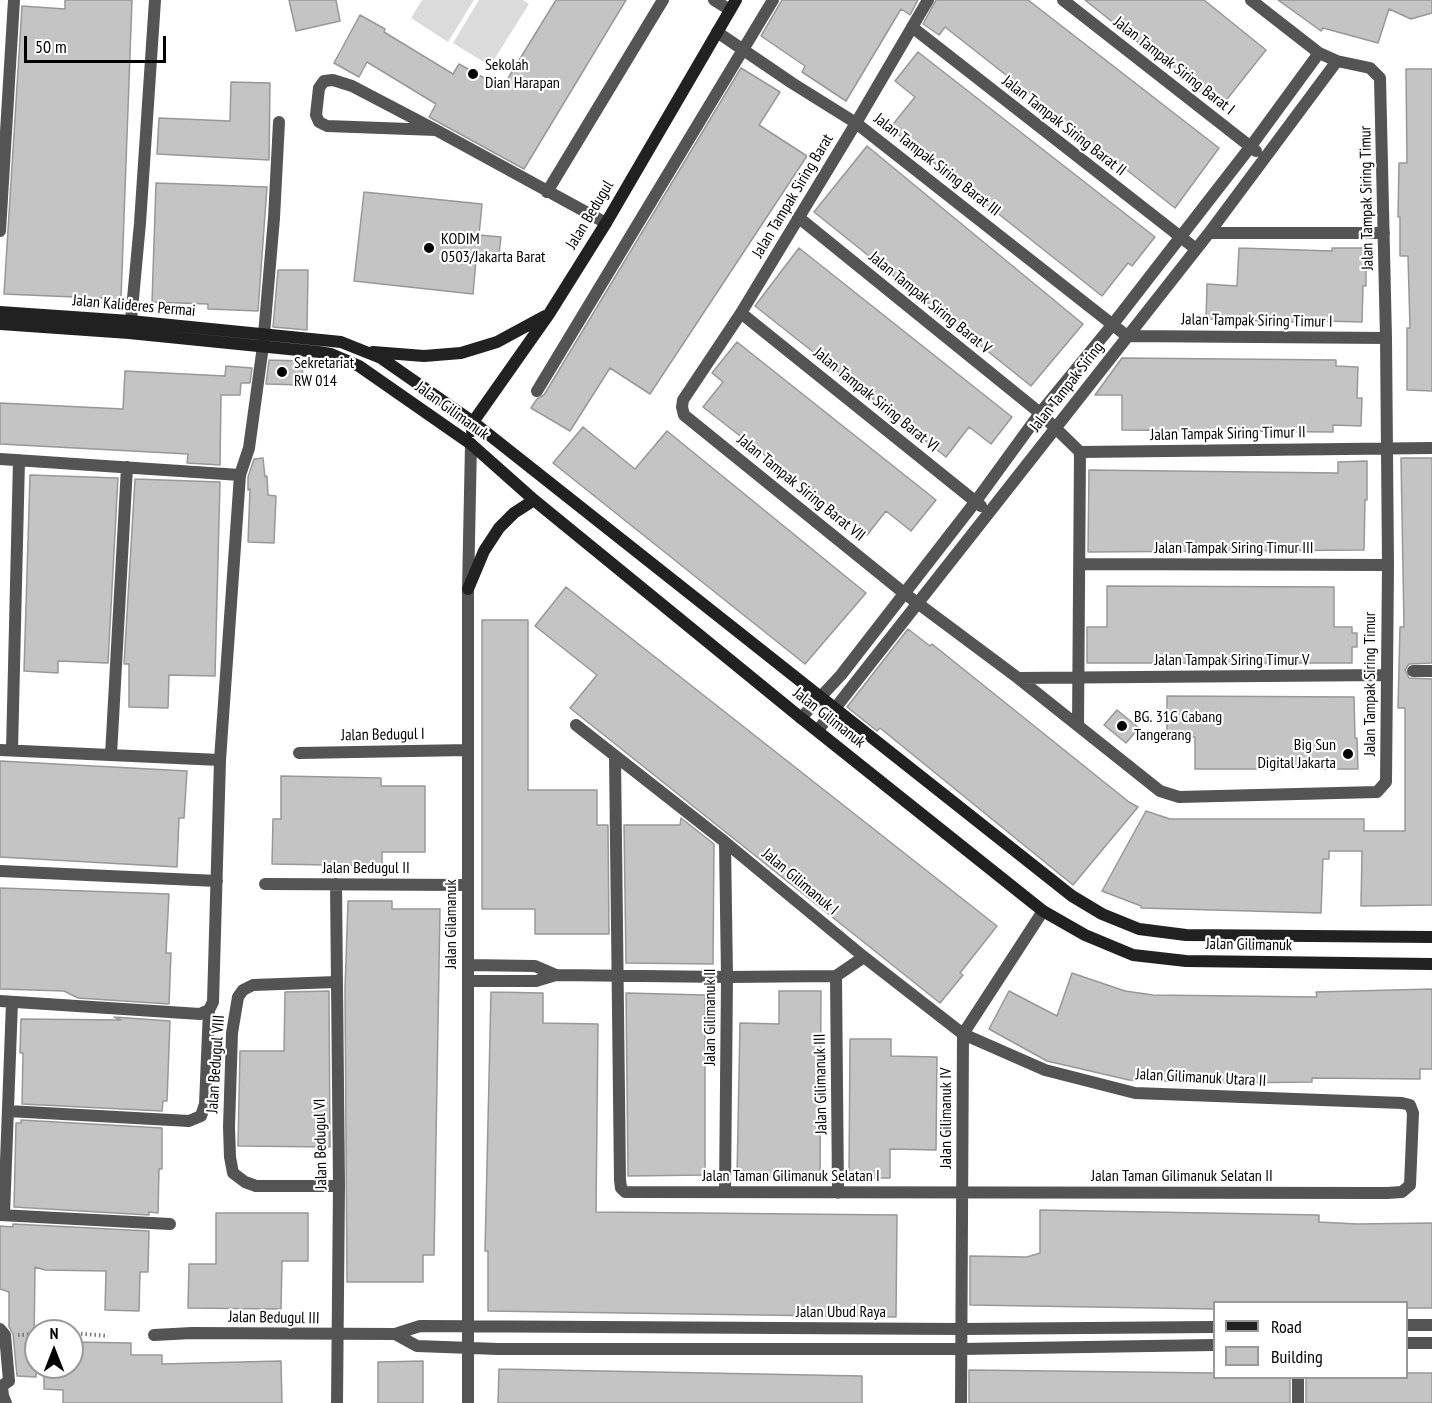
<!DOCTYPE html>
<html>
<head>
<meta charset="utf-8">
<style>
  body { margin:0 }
  #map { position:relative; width:1432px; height:1403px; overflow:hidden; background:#fff; font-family:"PT Sans Narrow",sans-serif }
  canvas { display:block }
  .legend { position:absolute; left:1213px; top:1301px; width:195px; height:78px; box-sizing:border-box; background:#fff; border:2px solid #999; margin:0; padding:8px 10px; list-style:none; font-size:18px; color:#000 }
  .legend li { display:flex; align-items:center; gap:12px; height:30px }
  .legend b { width:30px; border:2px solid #999 }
  .north { position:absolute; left:24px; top:1319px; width:60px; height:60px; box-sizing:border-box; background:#fff; border:2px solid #999; border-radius:50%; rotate:0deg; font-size:16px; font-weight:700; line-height:24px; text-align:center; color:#000 }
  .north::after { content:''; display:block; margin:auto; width:21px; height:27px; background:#000; clip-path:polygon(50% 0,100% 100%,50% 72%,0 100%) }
  .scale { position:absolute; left:24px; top:36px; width:142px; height:27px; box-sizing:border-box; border:3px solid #000; border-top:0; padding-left:8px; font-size:18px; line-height:21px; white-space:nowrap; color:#000; -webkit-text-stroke:4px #fff; paint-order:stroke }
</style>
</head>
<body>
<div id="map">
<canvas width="1432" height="1403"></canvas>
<ul class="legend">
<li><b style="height:8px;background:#212121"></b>Road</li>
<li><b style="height:16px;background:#c4c4c4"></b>Building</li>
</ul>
<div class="north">N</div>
<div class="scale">50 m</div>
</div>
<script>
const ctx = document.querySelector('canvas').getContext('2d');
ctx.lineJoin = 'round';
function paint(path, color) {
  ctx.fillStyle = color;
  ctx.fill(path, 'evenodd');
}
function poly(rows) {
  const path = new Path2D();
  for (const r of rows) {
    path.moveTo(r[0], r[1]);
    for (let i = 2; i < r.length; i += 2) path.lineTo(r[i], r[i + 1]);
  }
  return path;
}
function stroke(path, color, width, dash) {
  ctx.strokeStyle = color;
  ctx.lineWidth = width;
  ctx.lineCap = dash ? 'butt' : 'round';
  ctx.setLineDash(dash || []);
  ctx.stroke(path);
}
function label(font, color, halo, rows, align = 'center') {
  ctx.font = font + ' "PT Sans Narrow",sans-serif';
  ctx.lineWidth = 4.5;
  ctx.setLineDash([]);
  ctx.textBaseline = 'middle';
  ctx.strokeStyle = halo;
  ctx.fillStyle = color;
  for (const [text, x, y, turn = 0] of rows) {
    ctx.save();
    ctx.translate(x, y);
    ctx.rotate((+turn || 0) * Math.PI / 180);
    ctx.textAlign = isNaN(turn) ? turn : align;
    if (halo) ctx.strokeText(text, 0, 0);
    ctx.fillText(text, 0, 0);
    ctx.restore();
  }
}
const green = poly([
  [422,0,474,0,448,42,411,18],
  [479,0,523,0,529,4,490,66,453,43]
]);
const building = poly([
  [65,0,132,0,121,299,4,294,22,6,65,9,65,0],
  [289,0,336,0,340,21,296,31,289,0],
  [556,0,626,0,524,169,429,117,436,104,367,62,359,77,334,63,360,15,385,29,384,32,453,74,459,64,502,88,556,0],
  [782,0,918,0,910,15,901,9,846,101,802,72,805,66,761,36,782,0],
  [936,0,1028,0,1219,148,1175,208,945,27,939,35,923,24,936,0],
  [1085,0,1204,0,1266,50,1220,108,1085,0],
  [1278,0,1432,0,1432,13,1411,19,1389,9,1378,43,1323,28,1321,31,1278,0],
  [918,52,1155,237,1132,266,1128,263,1102,296,890,128,915,97,895,81,918,52],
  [741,68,780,92,759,125,807,156,650,394,610,368,570,431,531,408,537,399,544,395,741,68],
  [1406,69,1432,69,1432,391,1407,390,1407,328,1410,328,1408,256,1400,256,1400,217,1398,217,1399,163,1407,163,1406,69],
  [231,82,270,83,269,160,157,154,159,118,230,121,231,82],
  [867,146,1083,324,1031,386,814,212,867,146],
  [156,183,267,187,258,311,208,309,208,304,152,302,156,183],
  [364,192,482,204,479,235,501,237,498,262,476,260,473,294,354,281,364,192],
  [799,248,1012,417,991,444,969,427,946,457,755,306,799,248],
  [1239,248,1332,251,1332,248,1366,248,1366,286,1363,286,1362,322,1323,321,1322,323,1206,319,1207,284,1237,286,1239,248],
  [278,270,308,270,307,330,273,327,278,270],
  [737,342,936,500,911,531,886,511,867,535,703,407,723,382,712,373,737,342],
  [1122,358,1336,360,1336,366,1358,367,1357,398,1362,398,1361,426,1333,425,1333,432,1122,430,1122,395,1095,395,1122,358],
  [269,360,303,361,302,385,266,384,269,360],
  [226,366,252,368,250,383,241,383,240,395,221,395,220,465,187,463,188,454,0,444,0,403,123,409,125,371,225,376,226,366],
  [583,427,635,469,667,431,866,593,805,664,553,463,583,427],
  [263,458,265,477,267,476,268,495,276,496,274,543,248,542,250,489,248,490,248,477,254,459,263,458],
  [1401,458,1432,458,1432,663,1409,664,1405,670,1409,678,1432,679,1432,905,1361,906,1362,851,1329,851,1329,859,1323,859,1321,913,1141,908,1141,906,1102,891,1146,811,1170,819,1364,819,1364,831,1405,831,1405,708,1398,708,1400,627,1404,627,1401,458],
  [1367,461,1367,500,1365,500,1364,550,1088,552,1089,470,1338,473,1338,462,1367,461],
  [30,475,118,478,108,663,58,661,58,673,24,671,30,475],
  [135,479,220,482,215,676,169,675,168,708,129,707,129,664,124,664,135,479],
  [1107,586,1334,587,1334,627,1352,627,1352,633,1357,633,1357,647,1352,647,1352,663,1087,663,1087,627,1107,627,1107,586],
  [566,587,997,926,960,973,963,975,940,1003,570,708,597,675,535,626,566,587],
  [482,620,528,620,528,790,597,790,597,825,608,825,609,934,535,934,535,909,482,909,482,620],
  [908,629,930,646,932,644,1129,802,1138,807,1073,885,880,728,877,731,847,707,908,629],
  [1167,696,1354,697,1355,738,1357,738,1358,769,1195,769,1195,737,1167,737,1167,696],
  [1117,710,1139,728,1126,743,1104,725,1117,710],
  [0,761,187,771,184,818,179,818,177,867,0,857,0,761],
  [281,776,381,778,381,786,425,786,425,852,382,852,382,866,272,864,273,819,281,819,281,776],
  [681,818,714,844,713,964,626,963,624,825,680,825,681,818],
  [0,888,169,894,166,953,171,953,169,1004,78,998,64,991,0,989,0,888],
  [348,901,392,901,392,909,440,909,434,1255,423,1255,423,1282,347,1282,345,989,348,901],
  [1072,973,1125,991,1153,995,1317,997,1316,992,1432,989,1432,1069,1420,1069,1420,1079,1312,1078,1312,1082,1231,1083,1129,1080,1047,1061,989,1029,1009,991,1057,1016,1072,973],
  [329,991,330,1147,238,1146,240,1051,284,1051,285,992,329,991],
  [779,991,821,991,820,1177,737,1177,740,1023,779,1024,779,991],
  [491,992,543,993,543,1023,598,1024,596,1212,897,1215,896,1317,488,1311,488,1251,485,1251,491,992],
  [626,993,705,995,705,1175,628,1176,626,993],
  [114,1017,170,1021,167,1101,163,1101,162,1111,22,1104,23,1053,20,1053,21,1019,121,1020,114,1017],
  [850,1039,891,1039,891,1056,937,1057,936,1150,890,1149,890,1178,849,1178,850,1039],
  [21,1120,162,1128,162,1169,159,1169,158,1213,149,1212,149,1215,14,1207,16,1123,21,1123,21,1120],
  [1040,1210,1319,1215,1319,1222,1357,1224,1432,1223,1432,1308,1407,1308,1407,1302,1215,1302,1215,1309,970,1305,970,1256,1027,1257,1040,1253,1040,1210],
  [216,1213,308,1213,308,1261,282,1261,281,1309,188,1308,189,1264,216,1264,216,1213],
  [13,1224,149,1231,148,1272,140,1272,139,1311,105,1310,106,1271,45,1270,35,1267,34,1347,36,1347,36,1377,17,1376,13,1334,9,1327,9,1292,0,1289,0,1226,13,1227,13,1224],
  [72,1342,131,1343,131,1355,162,1355,162,1364,281,1361,282,1403,63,1403,63,1390,44,1389,44,1367,72,1367,72,1342],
  [423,1361,423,1403,378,1403,378,1362,423,1361],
  [499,1369,862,1376,862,1403,498,1403,499,1369],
  [969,1370,1215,1373,1215,1377,1290,1377,1290,1403,969,1403,969,1370],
  [1407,1373,1432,1373,1432,1403,1306,1403,1306,1377,1407,1377,1407,1373]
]);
const path = poly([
  [72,1333,108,1336],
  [18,1335,36,1334]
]);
const lane = poly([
  [714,0,730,10],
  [436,130,327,126,319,122,316,115,319,88,324,81,333,80,352,86,436,130,606,223],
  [547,192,663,0],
  [537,391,773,0],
  [1413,671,1432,671]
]);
const street = poly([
  [928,0,856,123,741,313,683,400,682,407,684,415,904,593,1018,678,1160,791,1179,797,1377,792,1386,782,1388,565,1386,338,1380,78,1370,68,1337,61,1319,53,1251,0],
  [1063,0,1256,151],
  [912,27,1196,249],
  [717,32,792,83,856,123,1127,336,1386,338],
  [798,217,1040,413,1080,452,1432,448],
  [0,231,14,0],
  [1209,233,1384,233],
  [741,313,981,506],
  [130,331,140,223,155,0],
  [0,459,240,475],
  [1080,564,1388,565],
  [1018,678,1386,675],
  [801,718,841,675,976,501,1040,413,1113,324,1251,146,1319,53],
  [576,725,725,842,864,957,963,1034,1045,1070,1135,1093,1402,1103,1410,1105,1413,1113,1410,1185,1402,1192,1387,1193,625,1192,621,1188,620,1180,615,756],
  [1078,725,1080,452],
  [818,730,1209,233,1337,61],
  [0,750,220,760],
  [12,750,19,460],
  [299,753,468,750],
  [111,755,127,467],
  [725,842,727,977,725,1192],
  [0,871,217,881],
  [265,884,468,885],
  [336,884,339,1186,337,1403],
  [468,965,535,966,556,975],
  [836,976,838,1193],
  [468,981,536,981,556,975,727,977,836,976,864,957],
  [336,982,253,985,243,990,238,997,232,1033,229,1127,230,1157,233,1173,245,1182,256,1186,339,1186],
  [0,1001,200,1014,209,1010],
  [8,1111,189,1121,201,1116,205,1104,209,1010,213,1002,220,760,240,475,249,448,263,346,274,218,279,122],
  [0,1215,170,1224],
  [4,1215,12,1002],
  [1406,1325,1432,1325],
  [0,1329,5,1335,9,1381,0,1387],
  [395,1334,417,1346,498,1349,961,1349,1214,1345],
  [154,1335,192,1333,395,1334,420,1326,961,1329,1214,1327],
  [1406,1343,1432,1343],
  [2,1387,3,1396,6,1403],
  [468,1403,468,589,471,444],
  [961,1403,963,1034,1043,911],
  [1298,1403,1298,1378]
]);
const secondary = poly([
  [0,312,130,321,341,342,381,358,473,422,1072,896,1102,914,1139,929,1186,935,1432,937],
  [0,324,129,333,318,352,331,354,359,366,471,444,534,500,801,718,1043,911,1085,935,1133,955,1186,961,1432,964],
  [373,352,424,356,461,353,497,342,545,316],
  [472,431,473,422,549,314,606,223,736,0],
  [468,589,484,551,499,528,514,513,534,500]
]);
const markers = [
  [473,74,6,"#000"],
  [429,248,6,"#000"],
  [282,372,6,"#000"],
  [1122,726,6,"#000"],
  [1348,754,6,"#000"]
];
const poiNames = [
  ["Sekolah",485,65],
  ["Dian Harapan",485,83],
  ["KODIM",441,239],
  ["0503/Jakarta Barat",441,257],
  ["Sekretariat",294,363],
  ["RW 014",294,381],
  ["BG. 31G Cabang",1134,717],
  ["Tangerang",1134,735],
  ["Big Sun",1336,745,"right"],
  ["Digital Jakarta",1336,763,"right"]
];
const streetNames = [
  ["Jalan Tampak Siring Barat I",1174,66,38],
  ["Jalan Tampak Siring Barat II",1064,126,38],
  ["Jalan Tampak Siring Barat III",937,165,38],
  ["Jalan Tampak Siring Barat",793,196,-59],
  ["Jalan Tampak Siring Timur",1367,198,-91],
  ["Jalan Bedugul",590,215,-59],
  ["Jalan Tampak Siring Barat V",930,303,39],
  ["Jalan Kalideres Permai",134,306,5],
  ["Jalan Tampak Siring Timur I",1257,321,1],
  ["Jalan Tampak Siring",1067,387,-52],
  ["Jalan Tampak Siring Barat VI",876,400,39],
  ["Jalan Gilimanuk",452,411,36],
  ["Jalan Tampak Siring Timur II",1228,434,-1],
  ["Jalan Tampak Siring Barat VII",801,488,39],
  ["Jalan Tampak Siring Timur III",1234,548],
  ["Jalan Tampak Siring Timur V",1232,660],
  ["Jalan Tampak Siring Timur",1370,684,-90],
  ["Jalan Gilimanuk",829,718,38],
  ["Jalan Bedugul I",383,735,-1],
  ["Jalan Bedugul II",366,868],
  ["Jalan Gilimanuk I",800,882,40],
  ["Jalan Gilamanuk",451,924,-90],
  ["Jalan Gilimanuk",1249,945,1],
  ["Jalan Gilimanuk II",710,1017,-90],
  ["Jalan Bedugul VIII",216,1064,-86],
  ["Jalan Gilimanuk Utara II",1201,1078,3],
  ["Jalan Gilimanuk III",821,1084,-91],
  ["Jalan Gilimanuk IV",946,1118,-90],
  ["Jalan Bedugul VI",321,1144,-91],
  ["Jalan Taman Gilimanuk Selatan I",791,1176],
  ["Jalan Taman Gilimanuk Selatan II",1182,1176],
  ["Jalan Ubud Raya",841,1312],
  ["Jalan Bedugul III",274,1318,1]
];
paint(green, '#dbdbdb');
paint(building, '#c4c4c4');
stroke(building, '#989898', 1.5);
stroke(path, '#767676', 4, [1.5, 3]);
stroke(lane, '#545454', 12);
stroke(street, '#545454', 12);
stroke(secondary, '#212121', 12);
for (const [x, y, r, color] of markers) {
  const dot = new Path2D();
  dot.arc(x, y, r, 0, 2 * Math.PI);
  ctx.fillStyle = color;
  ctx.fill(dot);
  stroke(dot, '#fff', 2);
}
label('16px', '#000', '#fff', poiNames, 'left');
label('16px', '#000', '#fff', streetNames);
</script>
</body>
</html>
